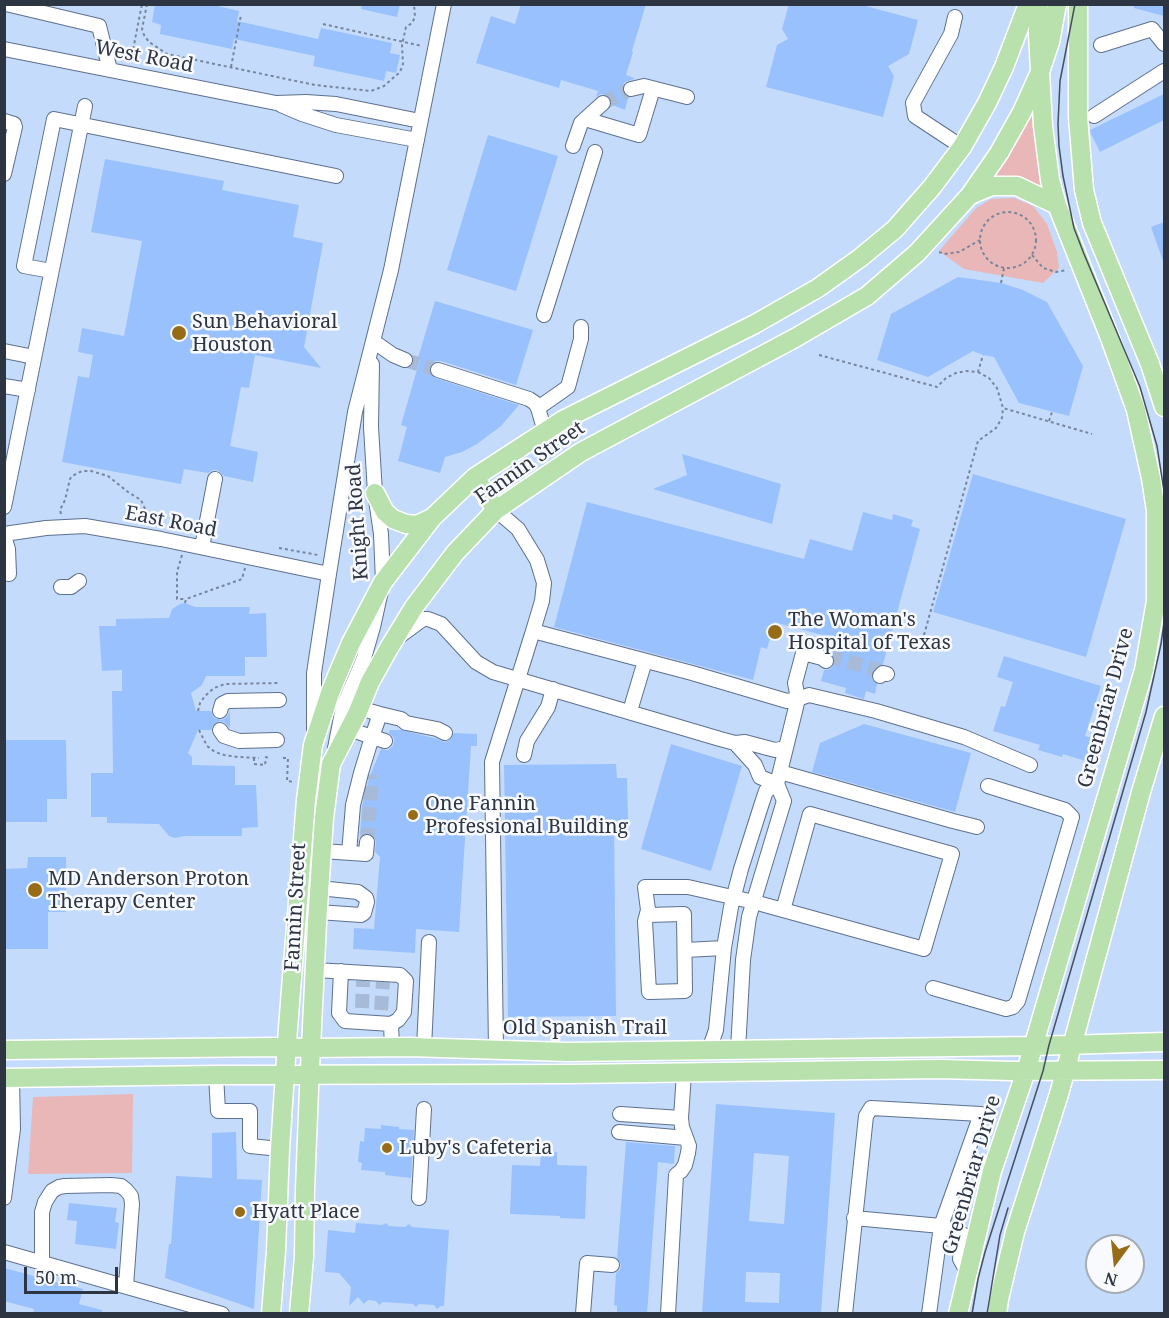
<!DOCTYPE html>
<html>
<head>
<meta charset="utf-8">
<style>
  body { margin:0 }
  #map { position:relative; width:1169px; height:1318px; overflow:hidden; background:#c5dbfc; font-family:"Noto Serif",serif }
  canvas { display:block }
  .frame { position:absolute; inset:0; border:6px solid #2d3542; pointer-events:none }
  .north { position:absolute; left:1085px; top:1234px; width:60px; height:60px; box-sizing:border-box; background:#f8fafe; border:2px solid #a7abb3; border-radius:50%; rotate:195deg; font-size:16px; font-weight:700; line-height:24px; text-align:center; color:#2d3542 }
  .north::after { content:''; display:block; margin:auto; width:21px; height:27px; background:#966c18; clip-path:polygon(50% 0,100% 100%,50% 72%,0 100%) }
  .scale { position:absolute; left:24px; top:1267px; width:94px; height:27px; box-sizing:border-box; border:3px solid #2d3542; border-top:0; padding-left:8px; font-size:18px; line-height:21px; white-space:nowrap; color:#2d3542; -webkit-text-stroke:4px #f8fafe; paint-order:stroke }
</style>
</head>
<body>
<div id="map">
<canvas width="1169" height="1318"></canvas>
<div class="frame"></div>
<div class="north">N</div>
<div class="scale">50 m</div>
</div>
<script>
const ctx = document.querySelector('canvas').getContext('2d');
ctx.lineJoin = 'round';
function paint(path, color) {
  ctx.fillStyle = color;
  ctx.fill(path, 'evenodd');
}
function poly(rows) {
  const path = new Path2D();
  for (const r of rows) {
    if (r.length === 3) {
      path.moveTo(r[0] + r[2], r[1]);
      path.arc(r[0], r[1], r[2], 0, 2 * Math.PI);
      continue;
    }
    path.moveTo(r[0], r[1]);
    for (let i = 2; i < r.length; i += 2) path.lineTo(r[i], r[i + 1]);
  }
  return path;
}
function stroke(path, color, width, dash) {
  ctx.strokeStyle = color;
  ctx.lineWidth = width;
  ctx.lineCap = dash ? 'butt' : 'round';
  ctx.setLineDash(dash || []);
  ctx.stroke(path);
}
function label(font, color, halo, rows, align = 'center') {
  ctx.font = font + ' "Noto Serif",serif';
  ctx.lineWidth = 5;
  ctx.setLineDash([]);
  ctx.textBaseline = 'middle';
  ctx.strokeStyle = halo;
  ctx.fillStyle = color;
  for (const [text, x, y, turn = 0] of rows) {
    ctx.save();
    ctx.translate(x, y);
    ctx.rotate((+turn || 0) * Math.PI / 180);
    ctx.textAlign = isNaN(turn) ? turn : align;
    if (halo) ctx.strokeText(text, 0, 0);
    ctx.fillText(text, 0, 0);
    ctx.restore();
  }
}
const green = poly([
  [1029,112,1035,113,1045,186,1040,189,995,179,992,175],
  [1014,198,1033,206,1047,224,1057,252,1059,268,1043,283,964,269,939,251,976,208,991,199],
  [133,1094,132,1173,28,1174,33,1097]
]);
const building = poly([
  [155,4,209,4,239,11,237,21,318,39,321,28,392,43,390,53,400,55,396,73,386,71,384,81,313,66,315,56,234,39,232,49,160,34,161,25,152,22],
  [362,4,400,4,397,17,361,9],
  [521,4,646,4,632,51,633,52,626,75,634,78,634,79,625,82,622,87,624,95,628,98,625,110,612,105,612,101,606,95,601,94,596,97,598,91,561,80,559,88,476,63,491,16,515,24],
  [789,4,858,4,918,20,909,54,888,66,894,76,883,117,766,87,777,45,788,39,782,29],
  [1134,4,1164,4,1164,16,1134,8],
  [1164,94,1164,120,1100,152,1091,134,1090,130],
  [488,135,558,156,516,291,447,270],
  [105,159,224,181,222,190,299,205,293,237,323,243,304,347,321,368,255,355,249,388,241,387,230,446,258,452,253,482,224,476,221,473,217,470,213,470,208,473,184,469,181,484,62,462,78,376,89,378,93,355,78,352,82,328,124,336,142,241,91,232],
  [1164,222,1164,261,1163,261,1151,227],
  [958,277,1001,283,1023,290,1047,302,1083,366,1069,416,1019,403,994,357,983,355,973,351,928,377,877,360,891,314],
  [435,301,533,330,516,385,441,361,436,361,432,364,429,368,429,372,435,378,519,405,501,426,477,444,462,452,445,457,440,473,398,461,407,427,401,425,420,359,418,358],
  [682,454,781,484,772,524,653,489,687,475],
  [973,474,1126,519,1086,657,933,612],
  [587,502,804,559,810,539,852,551,863,512,892,520,893,514,913,520,911,526,920,529,883,664,877,667,872,673,872,679,877,684,875,694,866,691,864,699,845,693,846,688,821,681,824,670,830,669,835,663,834,657,829,652,833,638,774,622,767,649,761,647,753,680,554,627],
  [185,603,195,607,250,607,249,614,266,613,267,657,245,657,245,676,206,676,202,685,191,693,196,711,211,711,214,718,222,720,227,717,230,711,230,728,224,722,220,721,215,723,211,730,198,730,188,753,192,757,192,765,235,766,235,785,256,785,258,827,242,828,242,836,185,836,175,838,169,836,159,824,107,823,107,817,91,817,91,773,113,773,112,691,122,691,122,670,102,671,99,626,116,626,116,619,169,618,172,609,180,604],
  [1004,656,1101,686,1085,736,1096,739,1089,762,1063,754,1062,757,1038,750,1040,745,993,731,1001,706,1005,707,1013,682,997,677],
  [864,724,971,753,955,812,812,772,820,743],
  [390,730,401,730,434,738,445,742,450,740,454,733,477,734,477,746,471,746,459,932,416,929,415,953,353,949,354,928,374,929,380,857,375,852,376,842,373,835,367,833,361,836,360,834,362,806,369,778,381,749,388,750,392,747,394,743,394,738,389,733],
  [4,740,66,740,67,799,47,799,47,822,4,822],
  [671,744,742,766,711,871,641,849],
  [616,764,617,778,627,778,628,820,614,821,616,1016,508,1017,504,765],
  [28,857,66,857,66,912,48,912,48,949,4,949,4,869,27,868],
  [716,1104,835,1113,821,1314,702,1314],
  [754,1153,789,1156,784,1224,749,1221],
  [746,1272,780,1273,779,1303,745,1302],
  [381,1125,399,1127,399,1129,414,1130,411,1178,385,1175,385,1172,361,1170,362,1163,358,1162,360,1141,364,1142,365,1128,381,1129],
  [236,1132,237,1179,262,1180,254,1309,165,1278,169,1244,171,1244,176,1176,212,1178,212,1133],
  [626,1142,675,1146,674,1164,658,1162,647,1314,617,1314,617,1306,614,1305,616,1273,620,1270,621,1265,617,1258],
  [541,1151,557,1152,557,1165,587,1166,585,1219,560,1218,560,1216,510,1214,512,1165,540,1166],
  [69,1203,117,1208,115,1222,119,1223,116,1249,75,1244,77,1221,67,1220],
  [356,1223,382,1225,386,1223,389,1226,405,1227,409,1224,412,1227,449,1230,444,1306,441,1306,437,1309,434,1305,419,1304,416,1307,413,1304,383,1302,379,1305,376,1301,368,1300,364,1304,358,1297,349,1306,351,1287,339,1273,325,1272,328,1230,355,1233],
  [4,1268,83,1289,79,1304,102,1310,102,1314,33,1314,34,1309,4,1301]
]);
const minorTunnel = poly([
  [603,103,631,89],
  [405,360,438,370],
  [828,656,881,671],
  [367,842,371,791,370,775],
  [362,1008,363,981],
  [381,1010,383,982]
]);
const path = poly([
  [147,4,142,29,144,35,149,42,167,54,315,85,371,91,384,86,400,72,403,64,402,45,406,27,412,23,415,17,414,4],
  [323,24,422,46],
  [132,55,142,4],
  [231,67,241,15],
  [1008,240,28],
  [939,252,944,254,959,252,980,240],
  [1032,255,1043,268,1056,272,1067,270],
  [1001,283,1004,268],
  [819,355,937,387,946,378,956,373,966,371,978,372,983,355],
  [978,372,989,378,997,388,1003,408,1092,434],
  [1049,421,1052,412],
  [61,514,60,510,65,500,70,479,72,476,82,471,91,471,108,476,128,492,141,500,146,511,146,522],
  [279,548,318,555],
  [182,555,177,572,177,599,186,599],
  [185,603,186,599,242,579,245,568],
  [924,635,978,441,996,428,1002,418,1003,408],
  [198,711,200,703,205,696,214,688,225,684,280,683],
  [199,730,207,746,215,752,224,755,238,757,259,758],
  [254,758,254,764,265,765,266,757,268,758],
  [283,758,288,758,287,781,295,782]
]);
const minor = poly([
  [6,4,99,26,110,70],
  [955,17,951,34,913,103,915,116,962,147],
  [1101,45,1152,29,1164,44],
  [4,49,276,103,306,102,336,104,420,121],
  [631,89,644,86,687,97],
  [281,105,302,114,336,125,417,140],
  [1094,116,1164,71],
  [585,119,639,135,653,89],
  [4,121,14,124,15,127,4,174],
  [573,146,581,123,603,103],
  [51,271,24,266,54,119,336,176],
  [544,315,595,152],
  [373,341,393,355,405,360],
  [4,351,34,357],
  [438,370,529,399,535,403,538,408,545,432],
  [4,386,28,390],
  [538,408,568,387,581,339,581,327],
  [4,507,85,106],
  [496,510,518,529,537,560,544,583,542,601,533,631,692,673,787,701,798,699,809,695,876,711,964,737,1030,765],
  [4,534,46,528,85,526,161,539,329,574],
  [4,536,8,549,9,574],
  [202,547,215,479],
  [61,587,71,587,79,581],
  [397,638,423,619,428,619,441,624,476,662,493,672,720,739,735,743,745,742,775,750,786,748],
  [826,661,822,658,803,653,795,683,798,699,780,772,953,821,977,827],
  [880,676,883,673,887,674],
  [359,708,380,714,401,719,406,723,437,729,445,733],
  [220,711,222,704,228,701,279,700],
  [630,711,645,661],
  [380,714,372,737,385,741],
  [220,730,224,736,239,741,277,740],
  [314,731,314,673,329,574,355,412,391,270,444,4],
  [735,743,755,765,760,777,777,784],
  [335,748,343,707,364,658,373,627,383,582,381,534,375,493,371,427,372,364],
  [524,755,527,741,548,707,553,689],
  [322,851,366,854,367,842],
  [349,853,353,805,361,773,372,737,349,729],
  [318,912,361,915,364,913,367,902,366,898,358,892,319,888],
  [647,915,684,914,685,991,649,992,645,921,648,910,645,887,688,887,754,902,783,910,924,949,952,854,810,814,783,910],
  [685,950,724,948],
  [315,970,400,975,406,981,404,1012,398,1020,391,1024,392,1047],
  [341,971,339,1013,345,1021,391,1024],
  [933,988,1006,1009,1013,1007,1018,1001,1072,817,1065,810,988,786],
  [424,1048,429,942],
  [496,1050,492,762,533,631],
  [709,1050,716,1030,724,948,731,907,741,869,761,806,766,791,777,784],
  [738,1050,743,960,749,917,784,801,777,784,780,772],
  [216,1075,218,1111,250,1111,250,1146,280,1149],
  [620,1114,681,1118],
  [619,1132,686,1138],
  [4,1198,13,1129,12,1078],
  [419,1198,424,1109],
  [854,1218,941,1226,929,1314],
  [4,1252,222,1314],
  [42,1263,42,1212,45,1202,52,1191,59,1187,65,1186,111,1185,121,1186,126,1190,131,1196,132,1204,126,1286],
  [583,1314,587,1263,612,1265],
  [668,1314,676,1175,681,1171,685,1165,688,1153,689,1146,682,1127,681,1118,684,1073],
  [845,1314,866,1116,871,1108,981,1114,941,1226,964,1235,960,1259,967,1272]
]);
const major = poly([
  [1078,4,1078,117,1084,190,1092,223,1150,364,1164,407],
  [970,195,992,186,1017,186,1057,205],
  [475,477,496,510],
  [375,493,385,512,393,519,406,524,417,525,432,518],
  [4,1050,275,1047,311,1048,409,1047,567,1052,1033,1046,1164,1042],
  [4,1078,216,1075,571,1074,940,1069,1012,1071,1164,1070],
  [271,1314,276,1251,280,1149,288,1028,306,800,313,745,330,693,337,676,351,643,383,582,432,518,475,477,563,420,755,324,818,288,860,258,895,229,932,187,962,147,987,103,1004,67,1028,4],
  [299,1314,304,1257,305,1189,309,1089,317,923,324,818,331,764,357,714,370,682,389,648,414,607,455,553,496,510,581,452,795,338,867,296,917,253,970,195,999,153,1022,112,1040,72,1050,42,1057,4],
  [958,1314,992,1171,1026,1071,1144,670,1156,601,1156,511,1151,478,1136,410,1110,338,1057,205,1050,180,1043,126,1038,34,1038,4],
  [997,1314,999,1299,1015,1232,1059,1094,1141,792,1164,716]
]);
const tram = poly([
  [1075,4,1060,81,1058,124,1059,146,1063,176,1074,228,1084,254,1140,387,1157,446,1164,491],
  [972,1314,978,1279,985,1252,1043,1071,1049,1045,1146,712,1161,644,1164,623],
  [987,1314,1000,1235,1008,1208]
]);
const markers = [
  [179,333,8,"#966c18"],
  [775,632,8,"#966c18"],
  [413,815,6,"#966c18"],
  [35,890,8,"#966c18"],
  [387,1148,6,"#966c18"],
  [240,1212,6,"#966c18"]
];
const streetNames = [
  ["West Road",144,57,11],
  ["Fannin Street",530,463,-35],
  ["East Road",171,522,11],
  ["Knight Road",358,522,-94],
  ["Greenbriar Drive",1106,708,-75],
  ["Fannin Street",296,907,-87],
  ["Old Spanish Trail",585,1028],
  ["Greenbriar Drive",972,1175,-74]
];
const poiNames = [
  ["Sun Behavioral",192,322],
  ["Houston",192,345],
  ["The Woman's",788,620],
  ["Hospital of Texas",788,643],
  ["One Fannin",425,804],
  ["Professional Building",425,827],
  ["MD Anderson Proton",48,879],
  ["Therapy Center",48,902],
  ["Luby's Cafeteria",399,1148],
  ["Hyatt Place",252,1212]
];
paint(green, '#e9b7b7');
paint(building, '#99c1fd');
stroke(minorTunnel, '#a7bad7', 14, [14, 7]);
stroke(minor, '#5d718e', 16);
stroke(major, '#fff', 21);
stroke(path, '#77869d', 2, [3, 3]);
stroke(minor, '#fff', 14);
stroke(major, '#b9e1ad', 18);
stroke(tram, '#454f5f', 1.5);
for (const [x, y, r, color] of markers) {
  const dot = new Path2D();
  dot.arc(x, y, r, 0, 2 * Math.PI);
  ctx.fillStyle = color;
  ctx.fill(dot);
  stroke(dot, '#f8fafe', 2);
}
label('20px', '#2d3542', '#f8fafe', streetNames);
label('20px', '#2d3542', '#f8fafe', poiNames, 'left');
</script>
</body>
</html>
